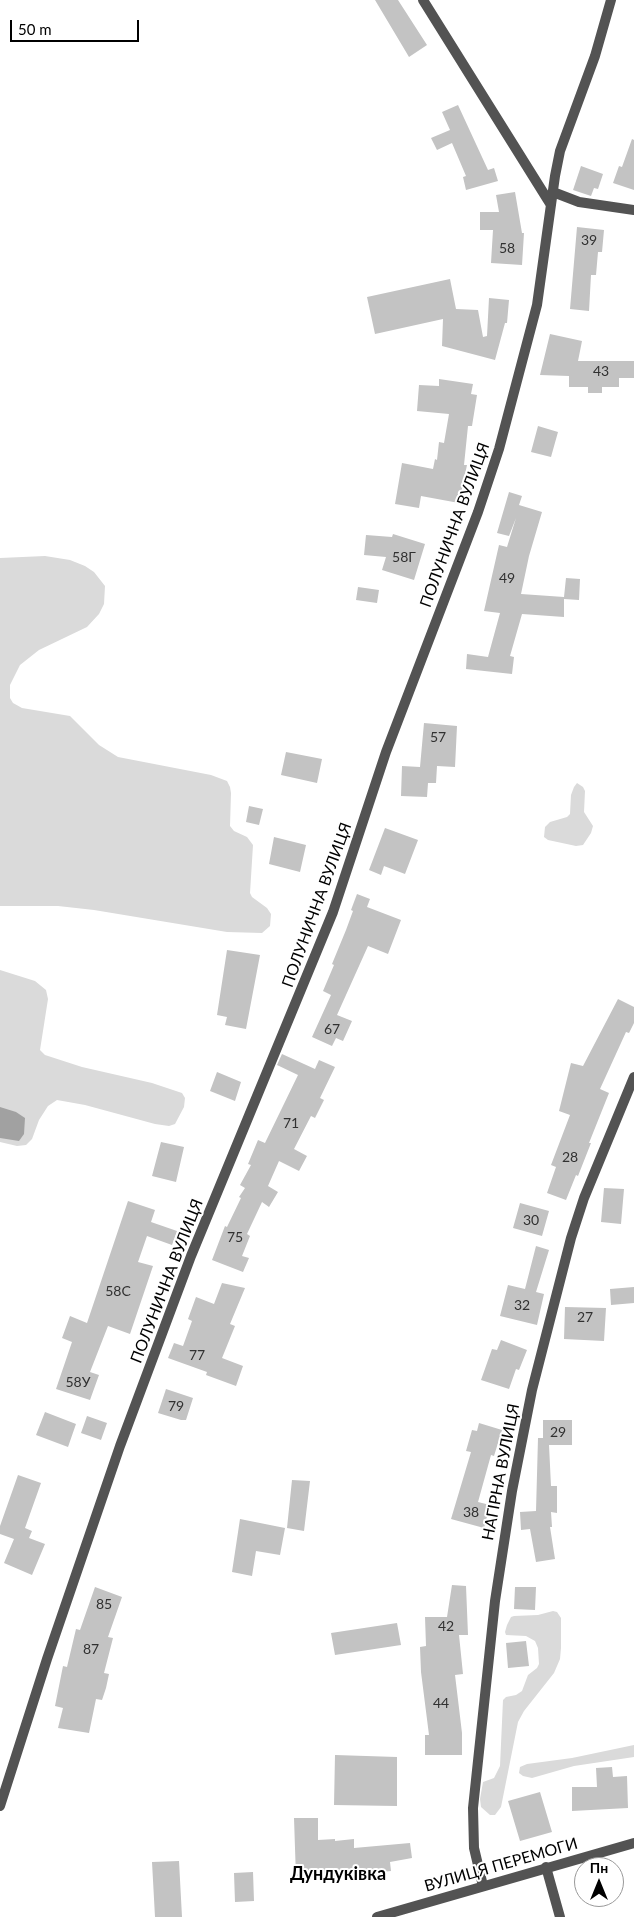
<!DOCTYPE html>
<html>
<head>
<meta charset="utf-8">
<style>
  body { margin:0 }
  #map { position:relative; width:634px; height:1917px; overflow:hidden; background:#fff; font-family:Lato,sans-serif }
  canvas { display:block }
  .north { position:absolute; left:574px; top:1857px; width:50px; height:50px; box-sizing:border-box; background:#fff; border:1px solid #999; border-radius:50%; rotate:0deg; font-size:14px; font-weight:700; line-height:20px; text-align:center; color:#000 }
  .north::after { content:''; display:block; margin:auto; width:18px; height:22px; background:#000; clip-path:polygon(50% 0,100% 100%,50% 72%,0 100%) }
  .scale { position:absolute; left:10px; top:20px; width:129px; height:22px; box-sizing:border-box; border:2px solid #000; border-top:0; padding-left:6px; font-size:15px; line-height:18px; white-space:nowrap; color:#000; -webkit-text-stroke:4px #fff; paint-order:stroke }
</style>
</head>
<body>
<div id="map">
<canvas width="634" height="1917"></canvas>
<div class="north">Пн</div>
<div class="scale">50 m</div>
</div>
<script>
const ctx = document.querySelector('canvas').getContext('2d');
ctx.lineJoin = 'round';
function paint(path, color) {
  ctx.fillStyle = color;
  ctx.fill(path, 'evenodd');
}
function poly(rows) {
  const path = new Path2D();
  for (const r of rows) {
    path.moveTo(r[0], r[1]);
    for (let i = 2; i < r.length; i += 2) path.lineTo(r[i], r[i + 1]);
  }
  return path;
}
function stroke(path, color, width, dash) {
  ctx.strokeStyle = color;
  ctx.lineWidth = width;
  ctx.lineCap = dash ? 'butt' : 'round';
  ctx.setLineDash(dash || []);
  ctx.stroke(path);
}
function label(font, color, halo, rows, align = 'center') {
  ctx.font = font + ' Lato,sans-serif';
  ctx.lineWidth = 4;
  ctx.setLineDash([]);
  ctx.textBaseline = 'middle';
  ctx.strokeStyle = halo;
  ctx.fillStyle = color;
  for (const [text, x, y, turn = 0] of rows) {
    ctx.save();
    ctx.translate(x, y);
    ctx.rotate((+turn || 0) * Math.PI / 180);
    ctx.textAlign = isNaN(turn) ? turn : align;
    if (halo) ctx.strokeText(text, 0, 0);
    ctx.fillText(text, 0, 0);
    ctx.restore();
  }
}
const green = poly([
  [45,556,70,560,85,566,94,572,105,586,104,604,99,614,87,627,39,650,20,665,10,685,10,698,13,703,22,708,70,716,99,745,118,757,211,775,227,781,230,787,231,793,230,826,234,831,247,837,253,845,250,893,252,897,267,908,271,914,270,926,262,933,227,932,94,910,58,906,0,906,0,558],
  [577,783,583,787,585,791,584,812,593,826,591,833,583,845,576,846,548,840,544,837,545,827,550,822,567,817,570,814,571,795,574,787],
  [0,970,35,981,46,990,48,999,40,1050,45,1055,82,1067,152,1083,182,1093,185,1098,184,1107,175,1124,169,1126,155,1124,85,1105,57,1100,48,1106,39,1120,32,1139,26,1145,17,1146,0,1142],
  [553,1611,557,1612,561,1618,561,1648,560,1659,554,1673,524,1711,518,1722,501,1807,495,1815,490,1815,481,1807,480,1799,483,1782,494,1778,500,1766,503,1700,506,1697,516,1695,522,1691,528,1675,537,1668,539,1664,538,1648,535,1641,526,1636,506,1635,505,1632,507,1625,511,1617,514,1616,538,1615],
  [634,1745,634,1757,574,1766,532,1778,523,1776,519,1773,520,1767,527,1764,572,1758]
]);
const water = poly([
  [0,1107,16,1112,25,1118,24,1134,19,1141,0,1138]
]);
const building = poly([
  [375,0,398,0,427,45,409,57],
  [458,105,488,170,494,168,498,181,466,190,463,177,466,176,452,143,437,150,431,138,450,130,442,112],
  [632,139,634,140,634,190,613,183,619,166,622,167],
  [581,166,603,174,598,189,594,188,591,196,573,190],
  [515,192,522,233,524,233,522,265,491,263,493,230,480,230,480,212,499,212,496,195],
  [577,227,604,230,602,252,598,252,596,275,591,275,589,311,570,309],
  [450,279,456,309,478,310,483,337,487,336,489,298,509,300,507,323,505,323,495,360,442,346,443,319,375,334,367,297],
  [550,334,582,341,578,361,634,361,634,378,619,378,619,387,602,387,602,393,588,393,588,387,569,387,569,376,540,375],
  [439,379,473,384,471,394,477,395,472,426,468,426,464,465,467,465,459,503,421,496,419,508,395,504,402,463,433,469,435,459,437,460,439,442,444,443,449,414,417,411,419,385,439,386],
  [538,426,558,432,551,457,531,452],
  [509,492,522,496,519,505,542,512,529,556,521,594,564,597,566,578,580,579,579,600,564,599,564,617,522,614,510,656,514,657,512,674,466,669,467,654,488,657,500,613,484,611,499,545,507,547,516,518,509,536,497,533],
  [393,534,425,544,414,580,382,570,386,557,364,555,366,535,392,537],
  [358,587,379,590,377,603,356,600],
  [424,723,457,726,455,767,437,766,436,783,428,783,427,797,401,796,402,766,420,767],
  [286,752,322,759,317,783,281,775],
  [249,806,263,809,259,825,246,822],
  [385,828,418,840,405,874,384,866,381,875,369,870],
  [274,837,306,845,300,872,269,864],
  [357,894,370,899,367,907,401,920,388,954,368,946,337,1015,352,1021,343,1041,336,1038,332,1046,312,1037,331,995,323,991,334,965,332,964,346,930,353,911,351,910],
  [227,950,260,955,246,1029,225,1025,227,1017,217,1015],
  [618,999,634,1007,634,1023,629,1033,626,1032,600,1089,609,1093,589,1143,591,1143,578,1176,576,1175,566,1200,547,1193,556,1167,551,1165,570,1115,559,1111,571,1063,583,1066],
  [282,1054,315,1069,319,1060,335,1067,320,1098,324,1100,315,1118,311,1116,294,1149,307,1156,299,1171,279,1161,268,1186,278,1192,269,1207,262,1202,247,1234,250,1236,242,1256,249,1258,243,1272,212,1260,225,1226,227,1227,241,1198,239,1197,245,1188,240,1185,251,1165,248,1164,258,1140,265,1143,298,1075,277,1065],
  [217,1072,241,1082,235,1101,210,1091],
  [161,1142,184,1147,176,1182,152,1176],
  [604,1188,624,1189,621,1224,601,1222],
  [128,1201,155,1210,151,1222,177,1231,172,1245,147,1236,138,1262,153,1266,130,1334,108,1326,90,1372,99,1375,90,1400,56,1389,72,1342,62,1338,70,1316,87,1323],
  [520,1203,549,1211,542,1236,513,1228],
  [536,1246,549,1250,536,1292,544,1294,537,1325,500,1316,508,1285,525,1289],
  [222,1283,245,1288,230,1324,235,1326,222,1358,243,1366,236,1386,206,1375,207,1372,168,1358,174,1343,183,1346,192,1321,188,1319,196,1297,214,1304],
  [634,1287,634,1303,611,1305,610,1289],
  [565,1307,606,1308,604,1341,564,1339],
  [501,1340,527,1350,519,1370,516,1369,509,1389,481,1380,492,1349,497,1350],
  [166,1389,193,1398,186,1420,181,1420,158,1413],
  [45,1412,76,1424,68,1447,36,1435],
  [87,1416,107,1423,101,1440,81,1433],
  [543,1420,572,1420,572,1445,549,1445,551,1486,557,1486,557,1513,551,1512,552,1527,550,1527,555,1559,536,1562,530,1529,521,1530,520,1512,536,1511,538,1438,543,1438],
  [479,1423,502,1430,494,1456,491,1455,478,1502,490,1505,484,1528,451,1519,471,1452,466,1451,472,1430,477,1431],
  [18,1475,41,1483,25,1528,32,1531,29,1538,45,1544,32,1575,4,1563,14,1539,0,1534,0,1526],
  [292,1480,310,1481,304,1531,287,1528],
  [240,1519,285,1528,280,1555,256,1551,252,1576,232,1572],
  [452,1585,466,1586,468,1635,459,1635,463,1674,455,1675,462,1733,462,1755,425,1755,425,1735,429,1735,421,1672,420,1647,426,1646,425,1617,447,1617],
  [95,1587,122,1597,108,1637,113,1638,104,1673,109,1674,106,1688,102,1700,96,1699,89,1733,58,1728,63,1708,55,1706,63,1666,67,1667,76,1629,80,1630],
  [515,1587,536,1587,535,1610,514,1609],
  [397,1623,401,1645,335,1655,331,1633],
  [526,1641,529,1666,508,1668,506,1643],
  [335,1755,397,1757,397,1806,334,1805],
  [612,1767,613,1777,627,1776,628,1808,572,1811,572,1787,597,1787,596,1768],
  [540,1792,552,1832,520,1841,508,1801],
  [294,1818,318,1818,318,1840,335,1839,335,1841,354,1839,354,1848,410,1843,412,1858,390,1862,391,1871,335,1877,296,1878],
  [179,1861,182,1917,155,1917,152,1862],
  [253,1872,254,1901,235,1902,234,1873]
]);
const minor = poly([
  [423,0,551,205],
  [553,192,579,202,634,210],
  [0,1806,47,1659,120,1446,191,1256,333,912,386,752,478,512,499,449,537,305,555,176,560,151,595,56,611,0],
  [546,1867,560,1917],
  [483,1886,474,1848,473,1808,495,1601,512,1491,532,1390,571,1238,584,1198,634,1077]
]);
const tertiary = poly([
  [377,1917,634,1843]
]);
const numberNames = [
  ["39",589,240],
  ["58",507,248],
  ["43",601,371],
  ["58Г",404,557],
  ["49",507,578],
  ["57",438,737],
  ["67",332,1029],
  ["71",291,1123],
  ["28",570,1157],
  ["30",531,1220],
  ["75",235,1237],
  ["58С",118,1291],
  ["32",522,1305],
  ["27",585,1317],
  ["77",197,1355],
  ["58У",78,1382],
  ["79",176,1406],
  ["29",558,1432],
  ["38",471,1512],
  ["85",104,1604],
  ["42",446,1626],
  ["87",91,1649],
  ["44",441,1703]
];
const streetNames = [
  ["ПОЛУНИЧНА ВУЛИЦЯ",455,525,-70],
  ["ПОЛУНИЧНА ВУЛИЦЯ",317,905,-70],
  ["ПОЛУНИЧНА ВУЛИЦЯ",167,1281,-69],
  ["НАГІРНА ВУЛИЦЯ",501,1472,-79],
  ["ВУЛИЦЯ ПЕРЕМОГИ",501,1865,-16]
];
const neighbourhoodNames = [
  ["Дундуківка",338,1874]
];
paint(green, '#dadada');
paint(water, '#a1a1a1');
paint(building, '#c3c3c3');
stroke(minor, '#535353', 10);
stroke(tertiary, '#535353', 10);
label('14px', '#313131', null, numberNames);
label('16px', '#000', '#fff', streetNames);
label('bold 18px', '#000', '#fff', neighbourhoodNames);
</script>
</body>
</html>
